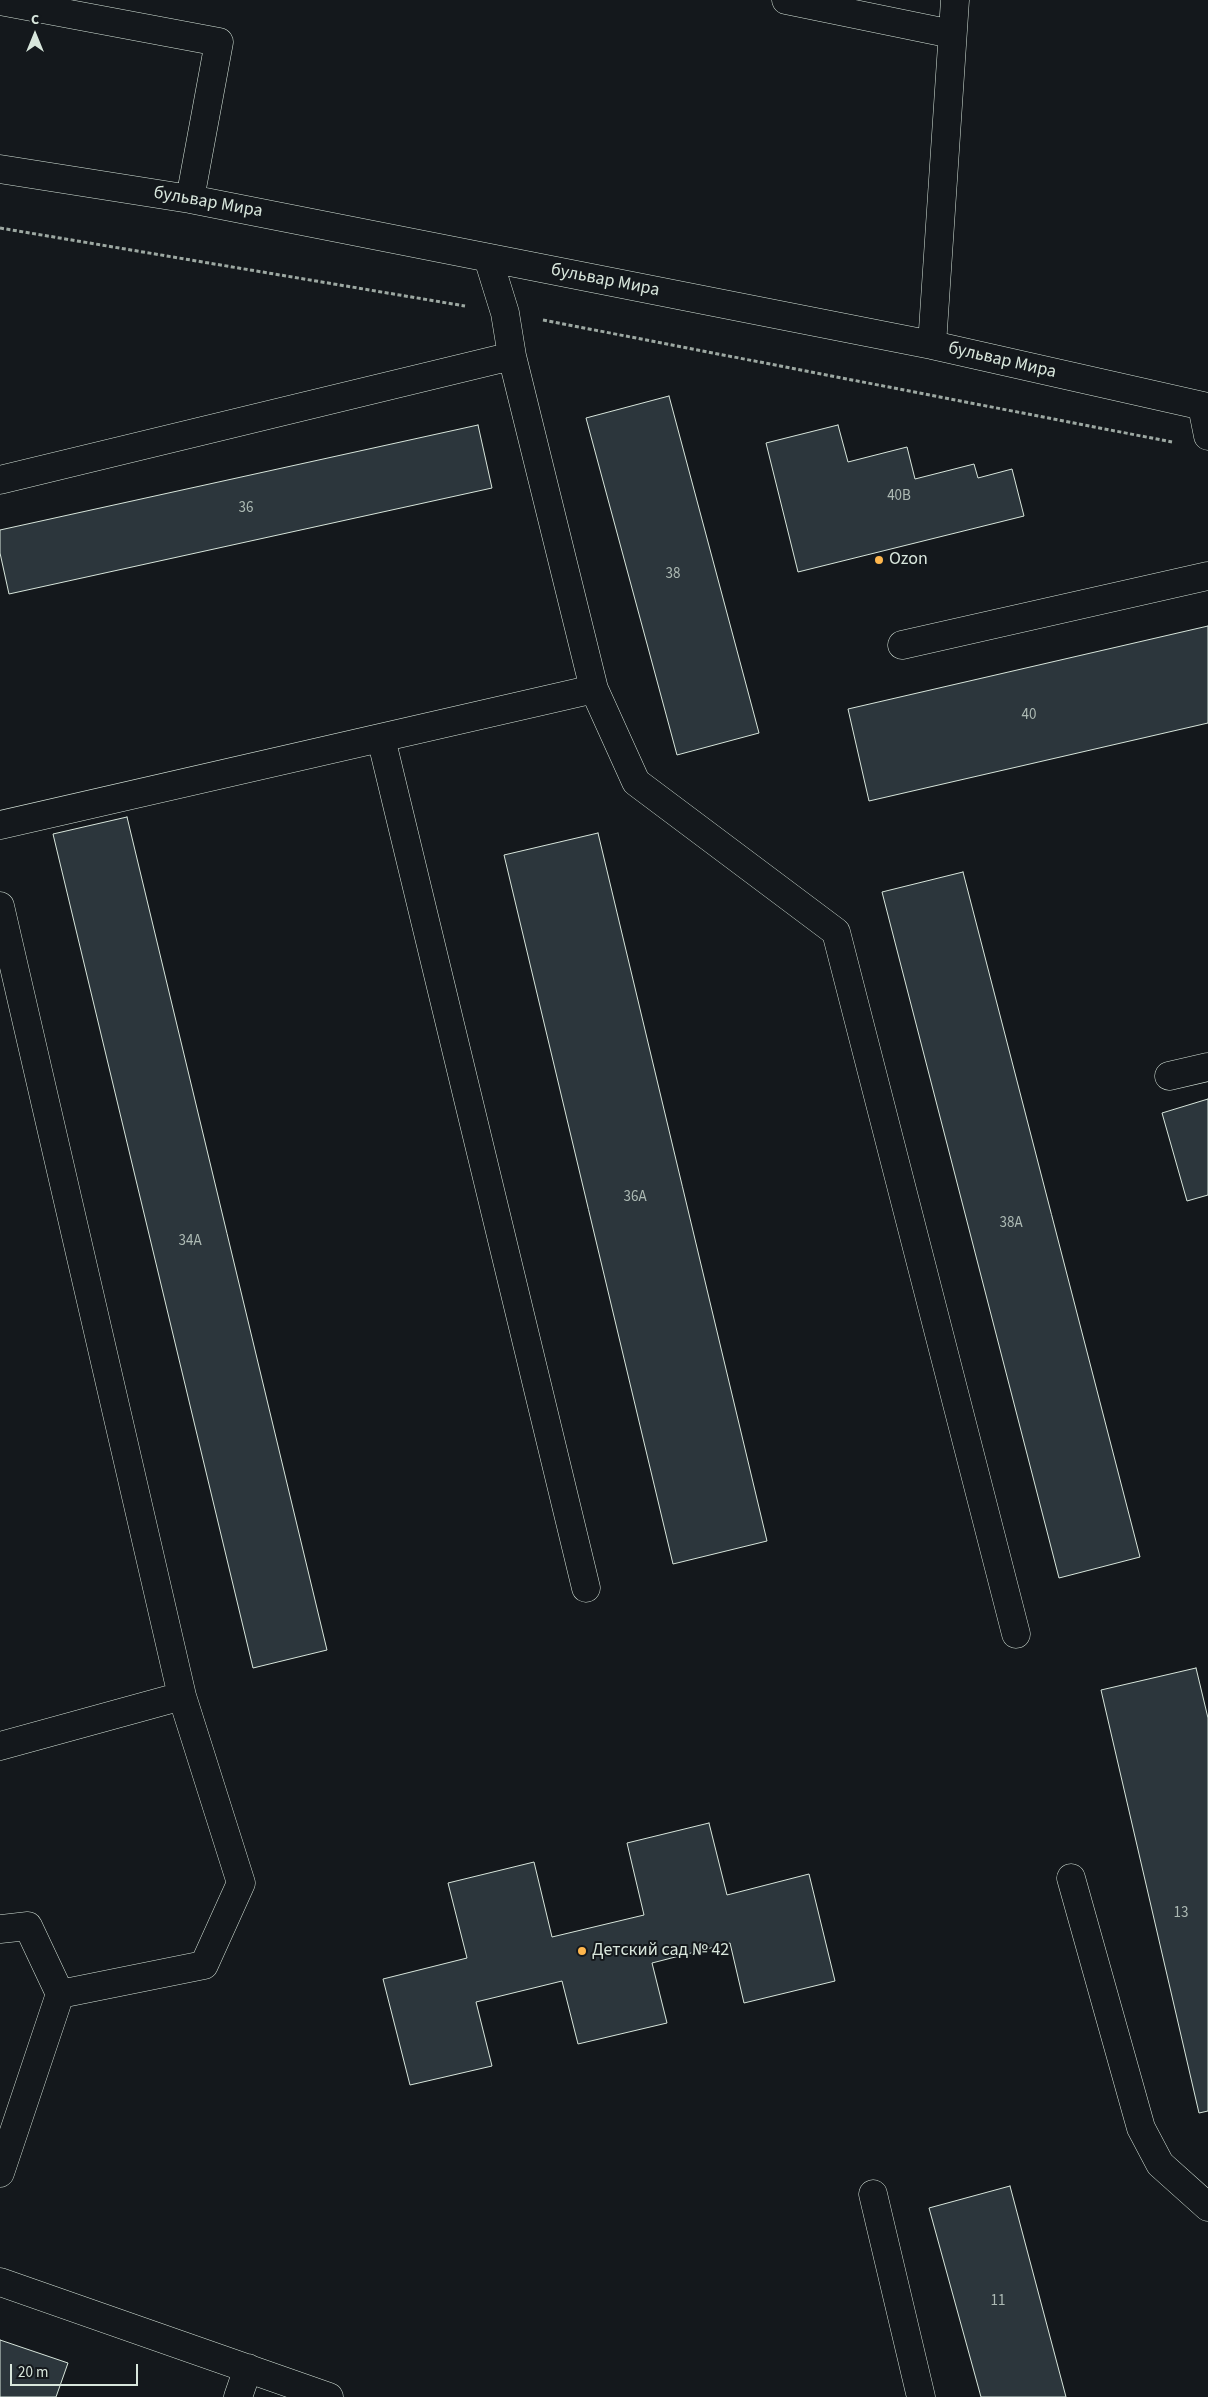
<!DOCTYPE html>
<html>
<head>
<meta charset="utf-8">
<style>
  body { margin:0 }
  #map { position:relative; width:1208px; height:2397px; overflow:hidden; background:#14181c; font-family:"Source Sans 3",sans-serif }
  canvas { display:block }
  .north { position:absolute; left:10px; top:10px; width:50px; height:50px; -webkit-text-stroke:4px #14181c; paint-order:stroke; rotate:0deg; font-size:14px; font-weight:700; line-height:20px; text-align:center; color:#d8e6dc }
  .north::after { content:''; display:block; margin:auto; width:18px; height:22px; background:#d8e6dc; clip-path:polygon(50% 0,100% 100%,50% 72%,0 100%) }
  .scale { position:absolute; left:10px; top:2364px; width:128px; height:22px; box-sizing:border-box; border:2px solid #d8e6dc; border-top:0; padding-left:6px; font-size:15px; line-height:18px; white-space:nowrap; color:#d8e6dc; -webkit-text-stroke:4px #14181c; paint-order:stroke }
</style>
</head>
<body>
<div id="map">
<canvas width="1208" height="2397"></canvas>
<div class="north">С</div>
<div class="scale">20 m</div>
</div>
<script>
const ctx = document.querySelector('canvas').getContext('2d');
ctx.lineJoin = 'round';
function paint(path, color) {
  ctx.fillStyle = color;
  ctx.fill(path, 'evenodd');
}
function poly(rows) {
  const path = new Path2D();
  for (const r of rows) {
    path.moveTo(r[0], r[1]);
    for (let i = 2; i < r.length; i += 2) path.lineTo(r[i], r[i + 1]);
  }
  return path;
}
function stroke(path, color, width, dash) {
  ctx.strokeStyle = color;
  ctx.lineWidth = width;
  ctx.lineCap = dash ? 'butt' : 'round';
  ctx.setLineDash(dash || []);
  ctx.stroke(path);
}
function label(font, color, halo, rows, align = 'center') {
  ctx.font = font + ' "Source Sans 3",sans-serif';
  ctx.lineWidth = 4;
  ctx.setLineDash([]);
  ctx.textBaseline = 'middle';
  ctx.strokeStyle = halo;
  ctx.fillStyle = color;
  for (const [text, x, y, turn = 0] of rows) {
    ctx.save();
    ctx.translate(x, y);
    ctx.rotate((+turn || 0) * Math.PI / 180);
    ctx.textAlign = isNaN(turn) ? turn : align;
    if (halo) ctx.strokeText(text, 0, 0);
    ctx.fillText(text, 0, 0);
    ctx.restore();
  }
}
const building = poly([
  [669,396,759,733,677,755,586,418,669,396],
  [478,425,492,488,9,594,0,553,0,530,478,425],
  [838,425,848,462,907,447,915,479,974,464,978,478,1012,469,1024,516,798,572,766,443,838,425],
  [1208,626,1208,723,869,801,848,709,1208,626],
  [127,817,327,1650,253,1668,53,834,127,817],
  [598,833,767,1541,673,1564,504,855,598,833],
  [963,872,1140,1557,1059,1578,882,892,963,872],
  [1208,1099,1208,1195,1187,1201,1162,1113,1208,1099],
  [1196,1668,1208,1718,1208,2111,1199,2113,1101,1690,1196,1668],
  [709,1823,727,1895,809,1874,835,1981,744,2003,730,1943,652,1963,667,2023,578,2044,562,1981,476,2002,492,2066,410,2085,383,1979,467,1958,448,1883,534,1862,552,1937,644,1915,627,1843,709,1823],
  [1010,2186,1066,2397,981,2397,929,2208,1010,2186],
  [0,2340,68,2363,56,2397,0,2397,0,2340]
]);
const path = poly([
  [0,228,465,306],
  [543,320,1172,442]
]);
const minor = poly([
  [786,0,952,34],
  [0,1,219,42,190,199],
  [0,169,190,199,932,345,1208,407],
  [488,258,505,313,512,356,594,689,636,782,836,932,1016,1634],
  [932,345,955,0],
  [1202,406,1208,436],
  [0,480,512,356],
  [902,645,1208,576],
  [381,738,586,1588],
  [0,825,594,689],
  [0,906,182,1696,241,1883,204,1965,60,1994,0,2173],
  [1169,1076,1208,1067],
  [0,1746,182,1696],
  [1071,1878,1141,2128,1160,2164,1208,2207],
  [0,1929,28,1926,60,1994],
  [873,2194,921,2397],
  [0,2282,329,2397],
  [238,2397,248,2368]
]);
const markers = [
  [879,560,5,"#ffb74d"],
  [582,1951,5,"#ffb74d"]
];
const numberNames = [
  ["40В",899,497],
  ["36",246,509],
  ["38",673,575],
  ["40",1029,716],
  ["36А",635,1198],
  ["38А",1011,1224],
  ["34А",190,1242],
  ["13",1181,1914],
  ["11",998,2302]
];
const streetNames = [
  ["бульвар Мира",208,203,10],
  ["бульвар Мира",605,281,11],
  ["бульвар Мира",1002,361,13]
];
const poiNames = [
  ["Ozon",889,560],
  ["Детский сад № 42",592,1951]
];
paint(building, '#2c363c');
stroke(building, '#d8e6dc', 1);
stroke(minor, '#d8e6dc', 29);
stroke(path, '#9da8a2', 3, [4, 2.5]);
stroke(minor, '#14181c', 28);
for (const [x, y, r, color] of markers) {
  const dot = new Path2D();
  dot.arc(x, y, r, 0, 2 * Math.PI);
  ctx.fillStyle = color;
  ctx.fill(dot);
  stroke(dot, '#14181c', 2);
}
label('15px', '#adbab4', null, numberNames);
label('18px', '#d8e6dc', '#14181c', streetNames);
label('18px', '#d8e6dc', '#14181c', poiNames, 'left');
</script>
</body>
</html>
